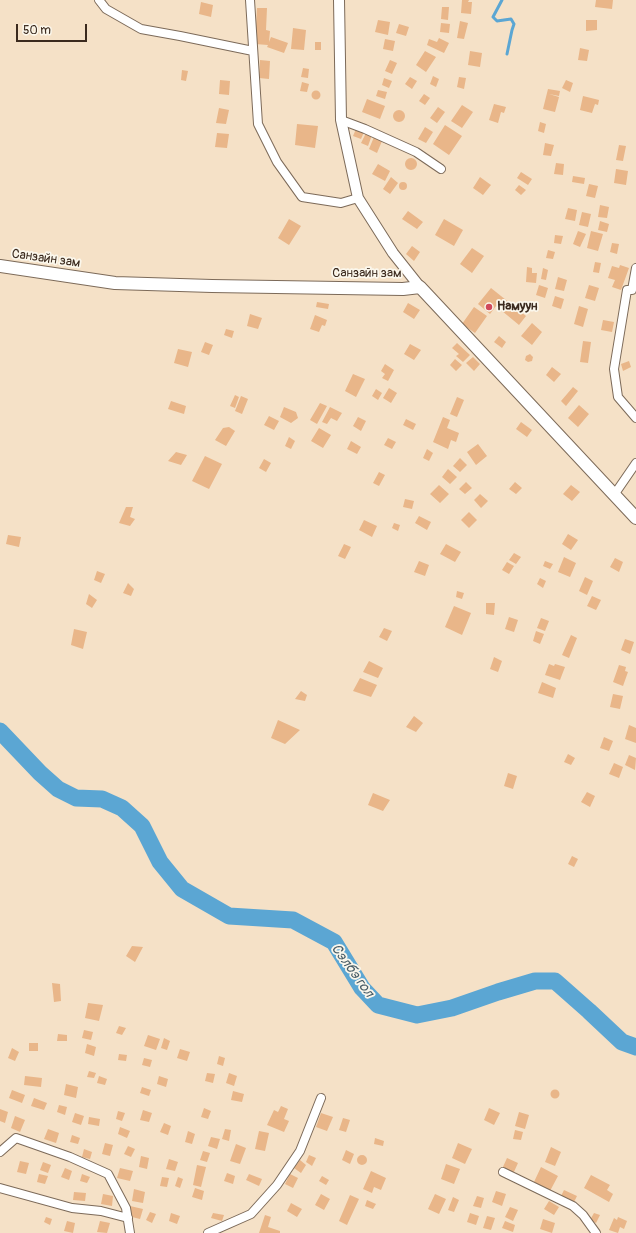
<!DOCTYPE html>
<html>
<head>
<meta charset="utf-8">
<style>
  body { margin:0 }
  #map { position:relative; width:636px; height:1233px; overflow:hidden; background:#f5e1c7; font-family:Pangolin,sans-serif }
  canvas { display:block }
  .scale { position:absolute; left:16px; top:24px; width:71px; height:18px; box-sizing:border-box; border:2px solid #3b2a1e; border-top:0; padding-left:5px; font-size:12px; line-height:14px; white-space:nowrap; color:#3b2a1e; -webkit-text-stroke:3px #fbf7ec; paint-order:stroke }
</style>
</head>
<body>
<div id="map">
<canvas width="636" height="1233"></canvas>
<div class="scale">50 m</div>
</div>
<script>
const ctx = document.querySelector('canvas').getContext('2d');
ctx.lineJoin = 'round';
function poly(rows) {
  const path = new Path2D();
  for (const r of rows) {
    if (r.length === 3) {
      path.moveTo(r[0] + r[2], r[1]);
      path.arc(r[0], r[1], r[2], 0, 2 * Math.PI);
      continue;
    }
    path.moveTo(r[0], r[1]);
    for (let i = 2; i < r.length; i += 2) path.lineTo(r[i], r[i + 1]);
  }
  return path;
}
function stroke(path, color, width, dash) {
  ctx.strokeStyle = color;
  ctx.lineWidth = width;
  ctx.lineCap = dash ? 'butt' : 'round';
  ctx.setLineDash(dash || []);
  ctx.stroke(path);
}
function paint(path, color) {
  ctx.fillStyle = color;
  ctx.fill(path, 'evenodd');
}
function label(font, color, halo, rows, align = 'center') {
  ctx.font = font + ' Pangolin,sans-serif';
  ctx.lineWidth = 3.5;
  ctx.setLineDash([]);
  ctx.textBaseline = 'middle';
  ctx.strokeStyle = halo;
  ctx.fillStyle = color;
  for (const [text, x, y, turn = 0] of rows) {
    ctx.save();
    ctx.translate(x, y);
    ctx.rotate((+turn || 0) * Math.PI / 180);
    ctx.textAlign = isNaN(turn) ? turn : align;
    if (halo) ctx.strokeText(text, 0, 0);
    ctx.fillText(text, 0, 0);
    ctx.restore();
  }
}
const stream = poly([
  [502,0,493,17,497,21,511,19,514,24,512,30,507,54]
]);
const river = poly([
  [0,731,40,773,58,789,76,798,102,799,122,808,142,826,160,862,182,889,229,916,293,920,334,942,362,988,378,1005,417,1015,452,1008,498,992,535,981,555,981,589,1011,622,1042,636,1047]
]);
const building = poly([
  [462,0,469,0,468,2,472,2,471,14,461,13],
  [596,0,613,0,612,9,595,7],
  [201,2,213,5,211,17,199,14],
  [442,7,449,7,448,20,441,19],
  [257,8,267,8,266,30,270,31,269,42,271,37,288,43,284,53,267,47,268,45,255,44],
  [378,20,390,22,388,35,375,32],
  [586,20,597,20,597,30,586,31],
  [460,21,468,23,464,39,457,38],
  [441,23,450,24,449,33,440,32],
  [399,24,409,27,406,36,396,33],
  [293,28,306,30,304,50,291,49],
  [439,38,449,43,444,53,427,45,429,39,437,42],
  [385,39,395,41,393,51,383,49],
  [315,42,321,42,321,50,315,50],
  [580,48,589,50,587,61,578,60],
  [425,51,436,57,426,72,416,65],
  [470,51,482,53,480,67,468,65],
  [260,60,270,61,269,79,259,78],
  [390,60,397,63,392,74,385,71],
  [303,68,309,69,308,78,301,77],
  [182,70,188,71,186,81,181,80],
  [433,76,439,79,436,87,430,84],
  [410,77,417,81,412,89,405,84],
  [459,77,466,78,464,89,457,87],
  [384,78,392,81,389,88,382,85],
  [220,80,230,81,229,95,219,94],
  [566,80,573,83,570,92,562,88],
  [302,82,309,84,307,92,300,91],
  [548,89,560,91,559,96,549,94,559,97,555,112,543,109],
  [378,90,387,92,385,99,376,96],
  [316,95,4.5],
  [424,94,430,98,425,105,419,101],
  [583,96,599,100,598,105,595,104,592,113,580,110],
  [367,99,385,106,380,119,362,112],
  [494,104,506,107,504,113,501,112,498,123,489,120],
  [462,105,473,112,462,128,451,121],
  [438,107,445,112,437,123,430,118],
  [219,108,229,110,226,124,216,123],
  [399,116,6],
  [540,122,546,124,544,133,538,131],
  [297,124,318,126,315,148,295,145],
  [445,125,462,136,449,155,433,144],
  [425,127,433,132,426,143,418,139],
  [356,129,364,132,361,139,353,136],
  [217,133,229,134,227,148,215,147],
  [366,133,372,135,368,146,361,143],
  [374,137,382,141,377,153,369,149],
  [545,143,554,145,551,156,543,155],
  [619,145,626,146,623,161,616,160],
  [411,164,6],
  [556,163,564,164,563,175,554,174],
  [378,164,390,171,385,181,372,174],
  [616,169,628,171,626,185,614,183],
  [521,172,532,179,528,185,517,178],
  [573,176,585,178,584,184,572,182],
  [391,177,398,183,390,194,383,189],
  [480,177,491,185,483,195,473,188],
  [403,186,4],
  [589,184,598,186,595,198,586,196],
  [519,185,526,190,521,195,515,190],
  [600,205,609,207,607,218,598,217],
  [568,208,577,210,575,221,565,219],
  [408,211,423,222,417,229,402,219],
  [582,212,591,214,588,227,579,225],
  [289,219,301,226,289,245,278,238],
  [444,219,463,230,454,246,435,235],
  [600,221,609,224,607,232,598,230],
  [578,231,586,234,580,247,573,244],
  [591,231,603,234,598,251,587,248],
  [555,235,563,236,561,244,554,243],
  [612,243,619,244,617,254,610,252],
  [412,246,420,252,414,261,406,254],
  [472,248,484,256,472,273,460,264],
  [548,250,555,252,553,259,546,258],
  [595,262,601,263,599,273,593,272],
  [620,265,629,268,621,290,612,287,615,280,608,278,612,266,619,268],
  [527,267,532,268,532,273,537,273,536,283,526,282],
  [543,268,548,270,546,280,541,279],
  [558,277,567,280,564,291,555,289],
  [539,285,548,288,545,298,536,295],
  [589,285,599,288,595,301,585,298],
  [491,288,526,316,519,325,496,306,490,314,478,304],
  [555,296,564,299,561,309,552,306],
  [317,302,329,304,328,309,316,307],
  [408,303,420,310,414,319,403,312],
  [579,306,588,309,583,327,574,324],
  [474,307,487,316,475,333,462,324],
  [250,314,262,318,258,329,247,326],
  [315,315,327,320,325,326,322,325,319,332,310,329],
  [603,320,614,322,612,332,601,330],
  [532,323,542,332,532,345,521,336],
  [226,329,234,331,232,338,224,335],
  [499,336,506,342,502,348,494,342],
  [583,341,591,342,588,363,580,362],
  [205,342,213,345,209,355,201,352],
  [457,343,470,355,463,362,456,356,459,354,452,348],
  [410,344,421,350,414,360,404,354],
  [178,349,192,352,188,367,174,363],
  [530,354,533,357,532,361,528,362,525,360,526,356],
  [473,357,480,364,474,371,466,363],
  [455,359,462,365,456,371,450,365],
  [629,361,631,367,623,371,621,364],
  [385,364,394,370,388,381,382,378,385,374,381,371],
  [552,367,561,374,554,382,546,375],
  [353,374,365,379,356,397,345,391],
  [573,387,578,391,566,406,561,401],
  [389,388,397,393,391,403,383,398],
  [376,389,382,393,378,400,372,396],
  [235,395,239,397,235,408,230,406],
  [241,396,248,399,242,414,235,411],
  [457,397,464,400,457,417,450,414],
  [171,401,186,406,184,414,168,409],
  [320,403,327,406,317,424,310,420],
  [579,405,589,414,578,427,568,418],
  [284,407,296,412,298,418,291,423,280,417],
  [330,407,342,413,337,421,331,418,327,424,322,422],
  [269,416,279,421,274,430,264,425],
  [358,417,366,421,361,431,353,426],
  [443,417,450,420,447,428,459,433,456,442,451,440,448,449,433,442],
  [406,419,416,424,413,430,403,425],
  [521,422,532,430,527,437,516,429],
  [229,427,235,431,226,446,215,440,223,428],
  [319,428,331,435,323,448,311,441],
  [289,437,295,441,291,449,285,446],
  [388,438,396,442,392,449,384,445],
  [351,441,361,447,357,454,347,449],
  [478,444,487,456,476,465,467,452],
  [427,449,433,453,429,461,423,458],
  [176,452,187,455,181,465,168,461],
  [205,456,222,464,209,489,192,481],
  [460,458,467,465,460,472,453,466],
  [264,459,271,463,266,472,259,468],
  [448,469,457,477,450,484,442,477],
  [379,472,385,475,379,486,373,483],
  [466,482,472,488,465,494,459,489],
  [515,482,522,488,516,494,509,489],
  [439,485,449,494,440,503,430,494],
  [571,485,580,492,572,501,563,494],
  [480,494,488,501,481,508,474,500],
  [405,499,414,501,412,509,403,507],
  [126,507,133,507,130,517,135,519,130,526,119,523],
  [469,512,477,520,469,528,461,520],
  [419,516,431,522,427,530,415,523],
  [364,520,377,526,372,537,359,530],
  [394,523,400,525,398,531,392,528],
  [568,534,578,540,571,550,562,544],
  [8,535,21,537,19,547,6,544],
  [344,544,351,547,345,559,338,556],
  [446,544,461,552,455,562,440,554],
  [514,553,521,557,516,564,509,560],
  [564,557,576,563,570,577,558,572],
  [615,558,623,562,619,572,610,567],
  [419,561,429,565,425,576,414,572],
  [545,561,553,564,550,569,543,566],
  [507,562,514,566,509,574,502,570],
  [97,571,105,574,101,583,94,580],
  [585,577,593,581,587,595,579,591],
  [540,578,546,581,543,588,537,584],
  [128,583,134,589,131,596,123,593],
  [457,591,464,593,462,599,456,597],
  [89,594,97,600,92,608,86,604],
  [592,596,601,600,596,610,587,606],
  [486,603,495,603,494,615,486,614],
  [454,606,471,613,462,635,445,627],
  [509,617,518,620,514,632,505,629],
  [541,618,549,621,545,631,537,628],
  [384,628,392,631,387,641,379,637],
  [74,629,87,632,83,649,71,645],
  [536,631,544,634,540,644,533,641],
  [571,635,577,638,569,658,562,655],
  [625,639,634,642,630,654,621,650],
  [494,657,502,661,498,672,490,669],
  [369,661,383,668,378,678,363,672],
  [549,664,554,666,555,664,565,667,560,680,545,675],
  [619,665,626,667,625,671,628,672,623,686,613,682],
  [360,678,377,685,371,697,353,691],
  [542,682,556,688,553,698,538,693],
  [301,691,307,695,305,701,295,699],
  [613,694,623,696,620,709,610,707],
  [414,716,423,723,416,732,406,727],
  [278,720,300,730,285,744,271,738],
  [629,725,636,728,636,743,625,739],
  [604,737,613,741,609,751,600,748],
  [568,754,575,758,571,765,564,762],
  [629,755,636,758,635,770,625,765],
  [614,763,623,767,619,778,609,774],
  [508,773,517,776,513,789,504,786],
  [587,792,595,796,590,807,581,802],
  [373,793,390,800,383,811,368,805],
  [572,856,578,859,574,867,568,864],
  [132,946,143,947,135,962,126,956],
  [52,983,60,984,61,1001,54,1002],
  [88,1003,103,1005,99,1021,85,1018],
  [119,1026,126,1028,122,1035,116,1033],
  [84,1030,93,1032,91,1040,82,1038],
  [58,1034,67,1035,67,1041,57,1041],
  [148,1035,160,1039,156,1050,144,1046],
  [164,1038,170,1041,167,1050,161,1048],
  [29,1043,38,1043,38,1051,29,1051],
  [87,1044,96,1047,94,1056,85,1053],
  [12,1048,19,1052,15,1061,8,1058],
  [180,1049,190,1052,187,1061,177,1058],
  [119,1054,127,1055,126,1061,118,1060],
  [219,1056,225,1058,223,1066,217,1064],
  [144,1058,152,1060,150,1067,142,1065],
  [89,1071,96,1073,94,1078,87,1077],
  [207,1073,215,1074,213,1083,205,1081],
  [229,1073,237,1076,234,1086,226,1083],
  [25,1076,42,1078,41,1087,24,1085],
  [99,1076,107,1079,105,1085,97,1083],
  [159,1076,168,1079,166,1087,157,1084],
  [66,1084,78,1087,76,1098,64,1095],
  [142,1087,151,1090,149,1096,140,1093],
  [555,1094,4.5],
  [12,1090,25,1095,22,1103,9,1098],
  [233,1091,244,1094,242,1102,231,1100],
  [34,1098,47,1103,44,1110,31,1106],
  [59,1105,67,1107,65,1115,57,1112],
  [281,1106,288,1109,284,1119,289,1121,284,1132,267,1125,274,1110,278,1112],
  [204,1108,211,1111,208,1119,201,1117],
  [489,1108,500,1113,494,1125,484,1120],
  [0,1109,8,1112,5,1123,0,1121],
  [143,1110,152,1113,149,1122,140,1120],
  [118,1111,125,1113,122,1121,116,1119],
  [519,1112,529,1115,525,1129,515,1126],
  [75,1113,84,1116,81,1125,72,1122],
  [321,1113,333,1117,327,1131,316,1127],
  [15,1116,25,1120,20,1132,11,1128],
  [89,1117,100,1119,99,1126,88,1124],
  [343,1118,350,1120,346,1132,339,1130],
  [164,1123,171,1126,168,1135,160,1132],
  [120,1127,130,1131,127,1138,118,1134],
  [48,1129,59,1133,56,1143,44,1139],
  [225,1129,231,1130,229,1141,222,1139],
  [515,1130,523,1132,521,1140,513,1139],
  [188,1131,195,1134,192,1144,185,1142],
  [259,1131,269,1133,265,1151,255,1149],
  [72,1135,80,1138,78,1144,70,1142],
  [211,1137,220,1139,217,1149,208,1146],
  [375,1138,384,1141,383,1146,374,1144],
  [105,1143,113,1145,110,1156,102,1154],
  [458,1143,472,1149,465,1164,452,1158],
  [236,1144,246,1148,240,1164,230,1161],
  [128,1146,135,1149,131,1157,124,1154],
  [551,1147,561,1152,555,1166,545,1162],
  [84,1149,92,1152,90,1159,82,1157],
  [346,1150,354,1154,350,1164,342,1160],
  [203,1151,210,1153,207,1162,200,1160],
  [309,1155,316,1158,312,1166,306,1162],
  [362,1160,5],
  [141,1156,149,1158,147,1169,139,1167],
  [507,1158,518,1163,513,1174,502,1169],
  [169,1159,178,1162,175,1171,166,1169],
  [300,1160,306,1165,301,1173,294,1168],
  [20,1161,29,1163,26,1174,17,1172],
  [43,1162,51,1165,48,1173,40,1170],
  [446,1164,460,1169,454,1184,441,1179],
  [197,1165,206,1167,201,1187,193,1185],
  [541,1167,558,1176,550,1191,534,1182],
  [65,1168,72,1171,69,1180,61,1177],
  [120,1168,133,1171,130,1181,117,1178],
  [371,1171,386,1178,381,1190,374,1187,372,1193,363,1189],
  [227,1173,235,1176,233,1184,224,1181],
  [39,1174,48,1176,45,1184,37,1182],
  [82,1174,90,1177,87,1183,80,1181],
  [249,1174,262,1179,259,1186,246,1180],
  [290,1174,298,1178,293,1188,285,1184],
  [591,1175,610,1185,607,1190,613,1194,609,1202,584,1188],
  [322,1176,329,1180,326,1185,319,1181],
  [162,1177,169,1178,167,1187,160,1186],
  [178,1177,183,1179,180,1188,175,1186],
  [195,1188,204,1191,202,1200,192,1197],
  [134,1189,145,1192,143,1203,132,1201],
  [564,1190,577,1196,574,1202,561,1196],
  [496,1191,506,1194,502,1206,492,1202],
  [74,1192,86,1193,85,1201,73,1200],
  [103,1194,113,1196,112,1206,101,1204],
  [321,1194,330,1199,324,1210,315,1205],
  [435,1194,446,1199,439,1214,428,1209],
  [350,1195,359,1199,347,1225,339,1221],
  [477,1196,484,1198,481,1208,473,1206],
  [453,1197,459,1200,454,1212,448,1210],
  [367,1200,376,1204,373,1209,365,1206],
  [549,1201,559,1207,554,1215,544,1209],
  [291,1203,302,1209,297,1217,287,1211],
  [130,1206,143,1209,140,1219,132,1217],
  [510,1207,518,1210,513,1221,505,1217],
  [150,1212,156,1214,152,1223,146,1220],
  [171,1213,180,1216,177,1224,169,1221],
  [213,1213,224,1215,222,1221,211,1218],
  [470,1213,479,1216,476,1225,467,1222],
  [594,1213,600,1215,596,1223,590,1220],
  [265,1215,271,1217,268,1227,280,1231,280,1233,259,1233],
  [487,1216,495,1218,491,1230,483,1228],
  [46,1217,52,1219,50,1225,44,1222],
  [618,1217,627,1221,624,1229,620,1227,618,1233,609,1230,614,1218,617,1220],
  [543,1219,555,1223,552,1233,540,1229],
  [67,1221,75,1223,73,1233,64,1231],
  [100,1221,110,1223,107,1233,97,1232],
  [505,1221,515,1225,513,1232,502,1228]
]);
const minor = poly([
  [99,0,106,9,141,29,180,36,253,51],
  [250,0,258,124,277,162,302,197,341,203,358,198],
  [341,120,365,129,416,152,441,169],
  [636,268,632,290,627,290,614,369,618,397,636,418],
  [614,495,636,463],
  [0,1152,16,1138,70,1157,108,1174,126,1208,130,1233],
  [503,1172,573,1206,583,1215,596,1233],
  [0,1188,72,1208,101,1211,128,1218],
  [208,1233,251,1214,277,1185,300,1151,321,1098]
]);
const tertiary = poly([
  [339,0,341,120,358,198,393,253,420,287]
]);
const secondary = poly([
  [0,266,115,283,212,286,403,289,420,287,636,518]
]);
const markers = [
  [489,307,4,"#d1495b"]
];
const streetNames = [
  ["Санзайн зам",46,259,8],
  ["Санзайн зам",367,274]
];
const poiNames = [
  ["Намуун",497,307]
];
const waterNames = [
  ["Сэлбэ гол",352,971,54]
];
stroke(stream, '#5ba6d3', 3);
stroke(river, '#5ba6d3', 17);
paint(building, '#e9b689');
stroke(minor, '#7c6a59', 10);
stroke(tertiary, '#7c6a59', 12);
stroke(secondary, '#7c6a59', 14);
stroke(minor, '#fff', 8);
stroke(tertiary, '#fff', 10);
stroke(secondary, '#fff', 12);
for (const [x, y, r, color] of markers) {
  const dot = new Path2D();
  dot.arc(x, y, r, 0, 2 * Math.PI);
  ctx.fillStyle = color;
  ctx.fill(dot);
  stroke(dot, '#fbf7ec', 1.5);
}
label('13px', '#3b2a1e', '#fbf7ec', streetNames);
label('bold 13px', '#3b2a1e', '#fbf7ec', poiNames, 'left');
label('italic 14px', '#485c66', '#fbf7ec', waterNames);
</script>
</body>
</html>
